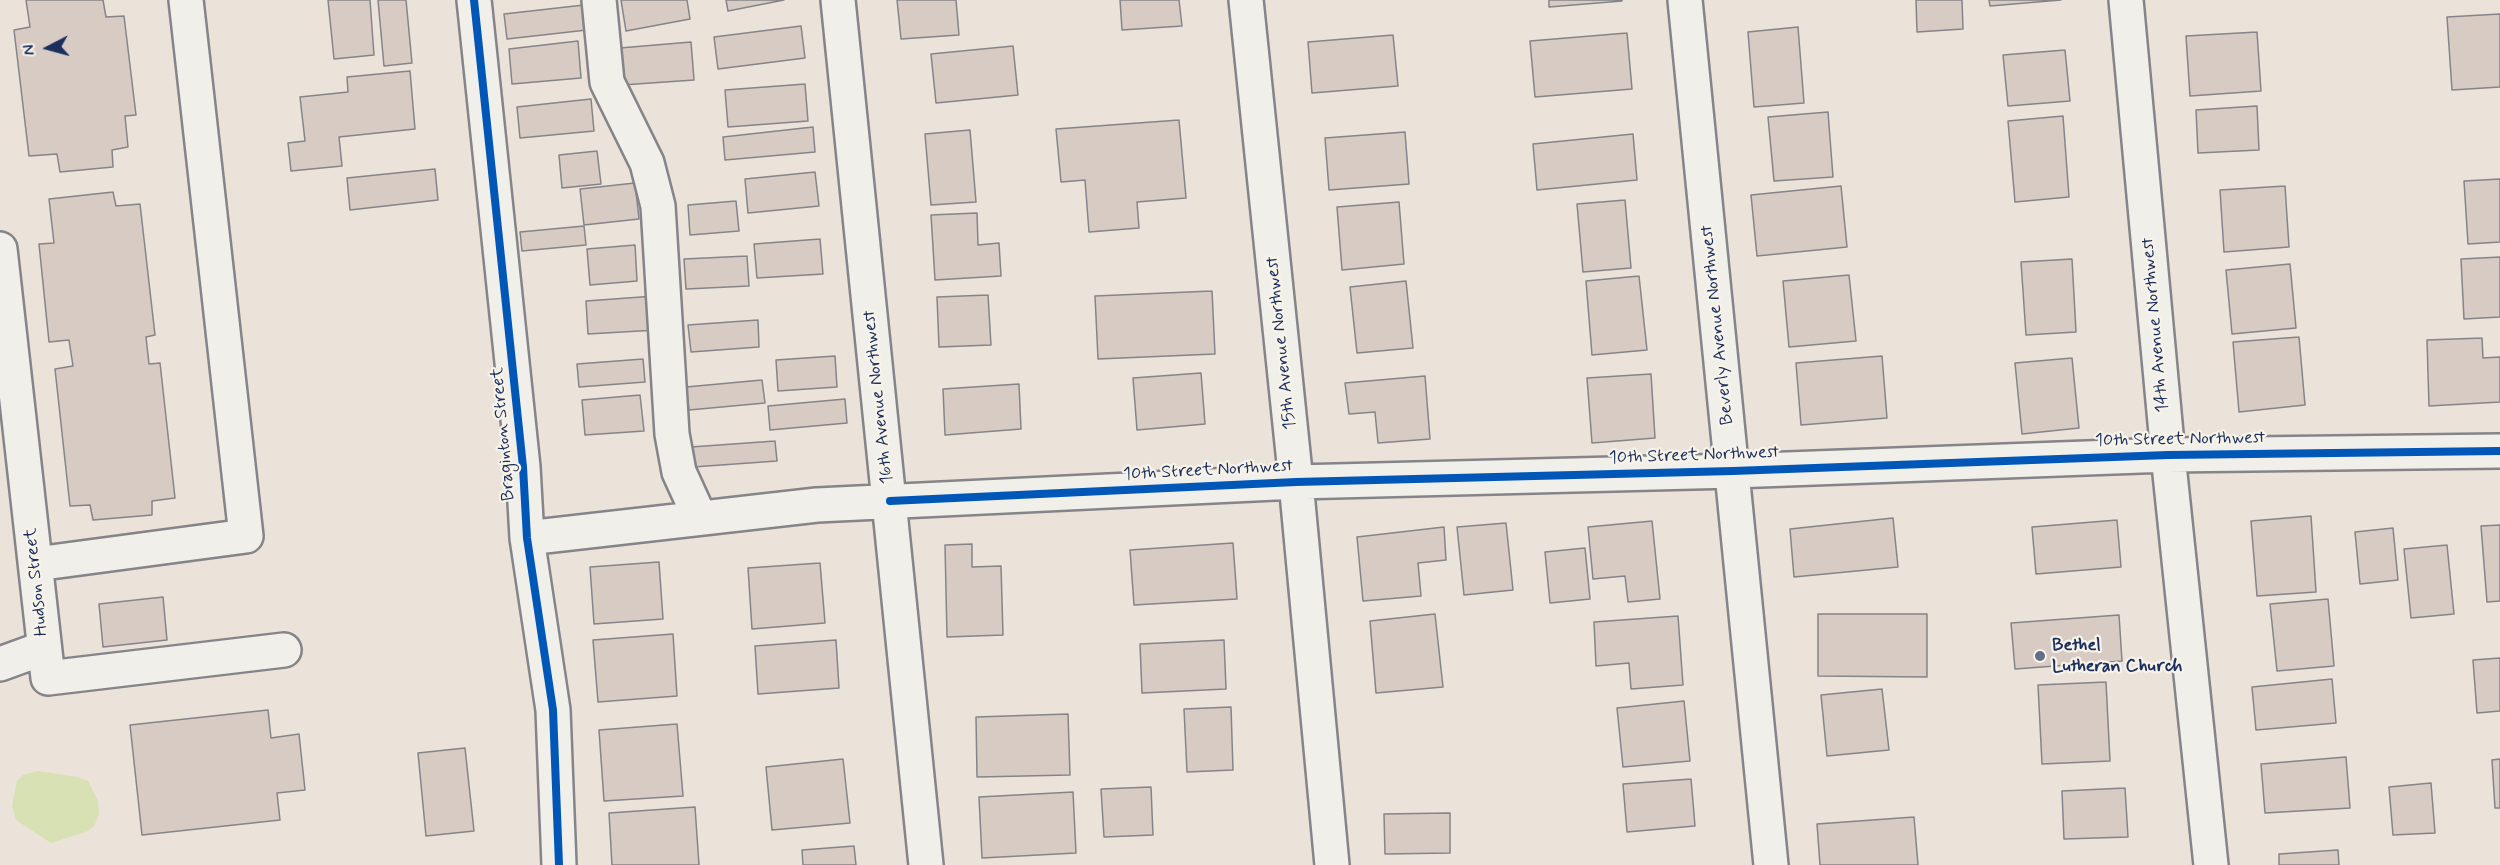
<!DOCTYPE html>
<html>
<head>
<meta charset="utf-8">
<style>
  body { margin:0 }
  #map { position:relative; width:2500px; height:865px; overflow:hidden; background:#ebe2d9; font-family:Mynerve,sans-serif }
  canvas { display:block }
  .north { position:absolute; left:18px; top:18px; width:60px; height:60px; -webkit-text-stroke:4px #f7f3e8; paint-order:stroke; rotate:264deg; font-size:16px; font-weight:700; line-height:24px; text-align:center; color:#1b2f5e }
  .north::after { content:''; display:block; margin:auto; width:21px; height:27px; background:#1b2f5e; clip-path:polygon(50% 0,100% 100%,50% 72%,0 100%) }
</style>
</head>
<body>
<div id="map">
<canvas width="2500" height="865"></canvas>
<div class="north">N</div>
</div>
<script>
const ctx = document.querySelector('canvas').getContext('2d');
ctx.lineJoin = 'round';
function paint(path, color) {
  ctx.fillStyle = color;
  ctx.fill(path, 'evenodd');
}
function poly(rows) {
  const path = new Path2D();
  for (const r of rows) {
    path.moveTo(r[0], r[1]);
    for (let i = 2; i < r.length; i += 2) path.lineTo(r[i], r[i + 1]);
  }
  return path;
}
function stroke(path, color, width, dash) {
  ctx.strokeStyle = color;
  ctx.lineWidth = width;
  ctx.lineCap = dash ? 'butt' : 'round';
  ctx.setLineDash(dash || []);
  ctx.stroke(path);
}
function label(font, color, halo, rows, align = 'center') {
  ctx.font = font + ' Mynerve,sans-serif';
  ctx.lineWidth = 4.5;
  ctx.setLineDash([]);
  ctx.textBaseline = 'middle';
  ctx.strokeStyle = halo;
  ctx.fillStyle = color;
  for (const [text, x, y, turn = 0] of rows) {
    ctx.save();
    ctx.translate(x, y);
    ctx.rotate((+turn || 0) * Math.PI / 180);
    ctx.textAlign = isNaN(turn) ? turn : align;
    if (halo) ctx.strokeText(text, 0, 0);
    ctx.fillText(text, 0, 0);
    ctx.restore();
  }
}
const green = poly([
  [38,771,77,777,88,781,98,801,99,815,94,826,88,831,51,843,16,820,12,806,17,781,23,775]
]);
const building = poly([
  [26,0,103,0,106,17,124,16,136,115,125,116,128,147,112,150,113,167,60,172,57,154,29,156,14,30,30,27,26,0],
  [328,0,370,0,374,55,334,59,328,0],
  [378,0,406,0,412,63,384,66,378,0],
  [621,0,687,0,690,19,626,31,621,0],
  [726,0,784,0,728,11,726,0],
  [897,0,956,0,959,35,901,39,897,0],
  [1120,0,1179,0,1182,26,1122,30,1120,0],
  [1549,0,1622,0,1622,1,1549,7,1549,0],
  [1916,0,1962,0,1963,29,1917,32,1916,0],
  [1989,0,2061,0,1990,6,1989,0],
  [584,5,587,30,507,39,504,14,584,5],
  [2500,14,2500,87,2452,90,2447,17,2500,14],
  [801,26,805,58,718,69,714,37,801,26],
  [1798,27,1804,103,1754,107,1748,32,1798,27],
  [2257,32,2261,91,2190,96,2186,36,2257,32],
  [1627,33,1632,89,1535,97,1530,41,1627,33],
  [1393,35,1398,86,1312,93,1308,42,1393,35],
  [578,41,581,78,512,84,509,49,578,41],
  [691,42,694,80,622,85,620,48,691,42],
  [1013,46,1018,95,936,103,931,54,1013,46],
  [2065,50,2070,101,2008,106,2003,55,2065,50],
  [410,71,415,129,339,137,342,166,291,171,288,143,305,141,300,97,348,92,347,77,410,71],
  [805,84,808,121,728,127,725,90,805,84],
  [591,99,594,131,520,138,517,107,591,99],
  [2257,106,2259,150,2198,153,2196,110,2257,106],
  [1828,112,1833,177,1774,181,1768,117,1828,112],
  [2063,116,2069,197,2015,202,2008,121,2063,116],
  [1179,120,1186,198,1137,202,1139,228,1089,232,1085,180,1061,182,1056,129,1179,120],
  [813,127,815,152,725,160,723,137,813,127],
  [970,130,976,202,931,205,925,134,970,130],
  [1405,132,1409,184,1329,190,1325,138,1405,132],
  [1633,134,1637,180,1537,190,1533,144,1633,134],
  [597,151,601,184,562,188,559,155,597,151],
  [435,169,438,200,350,210,347,178,435,169],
  [815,172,819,206,748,213,745,179,815,172],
  [2500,179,2500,242,2468,244,2464,181,2500,179],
  [635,183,639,219,584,225,580,189,635,183],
  [1841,186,1847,247,1757,256,1751,195,1841,186],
  [2285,186,2289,247,2224,252,2220,190,2285,186],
  [113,192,116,206,140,204,155,335,146,337,149,364,160,363,175,498,152,501,152,515,93,520,90,505,70,506,55,369,73,366,69,340,49,342,39,244,54,243,49,199,113,192],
  [1625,200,1631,268,1583,272,1577,204,1625,200],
  [736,201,739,231,690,235,688,205,736,201],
  [1399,202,1404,264,1342,270,1337,207,1399,202],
  [977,213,978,245,999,243,1001,276,935,280,931,215,977,213],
  [584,226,586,245,522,251,520,232,584,226],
  [820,239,823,274,757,278,754,244,820,239],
  [635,245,637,281,590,285,587,249,635,245],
  [747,256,749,286,686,289,684,259,747,256],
  [2500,257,2500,317,2464,319,2461,259,2500,257],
  [2072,259,2076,332,2026,335,2021,262,2072,259],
  [2290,264,2296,328,2232,334,2226,270,2290,264],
  [1849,275,1856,341,1789,347,1783,281,1849,275],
  [1639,276,1647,350,1592,355,1586,281,1639,276],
  [1406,281,1413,348,1357,353,1350,287,1406,281],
  [1212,291,1215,354,1098,359,1095,296,1212,291],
  [988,295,991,345,939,347,937,297,988,295],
  [655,296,657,330,588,334,586,301,655,296],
  [758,320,759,347,691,352,688,325,758,320],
  [2299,337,2305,405,2239,412,2233,342,2299,337],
  [2482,338,2483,358,2500,357,2500,402,2429,406,2427,340,2482,338],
  [835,356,837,387,778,391,776,360,835,356],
  [1882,356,1887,418,1801,425,1796,363,1882,356],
  [2072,358,2079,428,2022,434,2015,363,2072,358],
  [643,359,645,382,579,387,577,364,643,359],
  [1201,373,1205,424,1137,430,1133,378,1201,373],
  [1651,374,1655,438,1592,443,1587,378,1651,374],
  [1425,376,1430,439,1378,443,1375,412,1349,414,1345,383,1425,376],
  [762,380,765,403,689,410,686,387,762,380],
  [1019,384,1021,429,945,435,943,389,1019,384],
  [640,395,644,431,585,435,582,400,640,395],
  [845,399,847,423,770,430,768,406,845,399],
  [775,441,777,461,693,467,691,447,775,441],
  [2311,516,2316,592,2257,596,2251,521,2311,516],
  [1893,518,1898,567,1794,577,1790,529,1893,518],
  [2117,520,2121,567,2036,574,2032,527,2117,520],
  [1652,521,1660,599,1628,602,1625,576,1593,579,1588,527,1652,521],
  [1506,523,1513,590,1464,595,1457,527,1506,523],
  [2500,525,2500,601,2487,602,2481,526,2500,525],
  [1444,527,1446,560,1418,563,1421,596,1363,601,1357,537,1444,527],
  [2393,528,2398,580,2360,584,2355,532,2393,528],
  [1233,543,1237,599,1134,605,1130,550,1233,543],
  [972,544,972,567,1001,566,1003,635,947,637,945,545,972,544],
  [2447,545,2454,614,2411,618,2404,549,2447,545],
  [1585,548,1590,599,1550,603,1545,552,1585,548],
  [659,562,663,619,594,624,590,567,659,562],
  [820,563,825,623,752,629,748,568,820,563],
  [163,597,167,640,103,647,99,604,163,597],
  [2328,599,2334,666,2277,671,2270,604,2328,599],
  [1435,614,1443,687,1376,693,1370,621,1435,614],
  [1818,614,1927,614,1927,677,1818,676,1818,614],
  [2119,615,2122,661,2015,669,2011,623,2119,615],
  [1678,616,1683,685,1631,689,1629,663,1596,666,1594,622,1678,616],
  [673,634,677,696,598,702,593,640,673,634],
  [836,640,839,688,758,694,755,646,836,640],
  [1224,640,1226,689,1142,693,1140,644,1224,640],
  [2500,658,2500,711,2477,713,2473,660,2500,658],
  [2332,679,2336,723,2256,730,2252,687,2332,679],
  [2106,682,2110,761,2042,764,2038,685,2106,682],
  [1882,689,1889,750,1827,756,1821,695,1882,689],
  [1684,701,1690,761,1623,767,1617,708,1684,701],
  [1231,707,1233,770,1187,772,1184,709,1231,707],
  [268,710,271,738,299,734,305,790,277,793,280,820,142,835,130,725,268,710],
  [1068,714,1070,775,977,777,976,717,1068,714],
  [677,724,683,796,604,801,599,730,677,724],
  [465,748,474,831,426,836,418,753,465,748],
  [2346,757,2350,808,2265,813,2261,764,2346,757],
  [843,759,850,823,772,830,766,767,843,759],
  [2500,759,2500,808,2495,808,2492,760,2500,759],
  [1691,779,1695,826,1627,832,1623,784,1691,779],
  [2431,783,2435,833,2393,835,2389,787,2431,783],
  [1151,787,1153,835,1104,837,1101,789,1151,787],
  [2125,788,2128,837,2064,839,2062,791,2125,788],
  [1073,792,1076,853,982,858,979,797,1073,792],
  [695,807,699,865,612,865,609,813,695,807],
  [1450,813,1450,853,1385,854,1384,814,1450,813],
  [1914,817,1918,865,1820,865,1817,824,1914,817],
  [854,846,856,865,803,865,802,850,854,846],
  [2338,850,2339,865,2279,865,2279,854,2338,850]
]);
const minor = poly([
  [474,0,523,467,527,538,553,710,559,865],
  [599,0,607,82,647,163,658,206,672,434,679,472,700,518],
  [838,0,926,865],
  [1246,0,1296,482,1332,865],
  [1685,0,1771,865],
  [2126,0,2168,455,2211,865],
  [0,249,48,678,284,650],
  [527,538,817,505,1296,482,1733,471,2168,455,2500,451],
  [36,564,246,536,186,0],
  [0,664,44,648]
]);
const cycleway = poly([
  [474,0,523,467,527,538,553,710,559,865],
  [890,501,1296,482,1733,471,2168,455,2500,451]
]);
const markers = [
  [2040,656,6,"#646e89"]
];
const streetNames = [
  ["Beverly Avenue Northwest",1718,325,-96],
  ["14th Avenue Northwest",2156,325,-95],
  ["15th Avenue Northwest",1282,343,-96],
  ["16th Avenue Northwest",879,397,-96],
  ["Braginton Street",504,434,-95],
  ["10th Street Northwest",2180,440,-1],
  ["10th Street Northwest",1694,456,-2],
  ["10th Street Northwest",1208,471,-3],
  ["Hudson Street",37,582,-96]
];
const poiNames = [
  ["Bethel",2052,646],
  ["Lutheran Church",2052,667]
];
paint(green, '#d7e1b4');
paint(building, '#d8cbc3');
stroke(building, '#858489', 1.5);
stroke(minor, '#858489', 38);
stroke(minor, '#f1efea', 33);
stroke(cycleway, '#0057b8', 8);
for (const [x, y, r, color] of markers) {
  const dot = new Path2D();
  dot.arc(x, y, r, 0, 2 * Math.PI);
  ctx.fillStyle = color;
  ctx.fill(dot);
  stroke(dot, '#f7f3e8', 2);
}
label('18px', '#1b2f5e', '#f7f3e8', streetNames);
label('bold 18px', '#1b2f5e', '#f7f3e8', poiNames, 'left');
</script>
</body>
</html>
